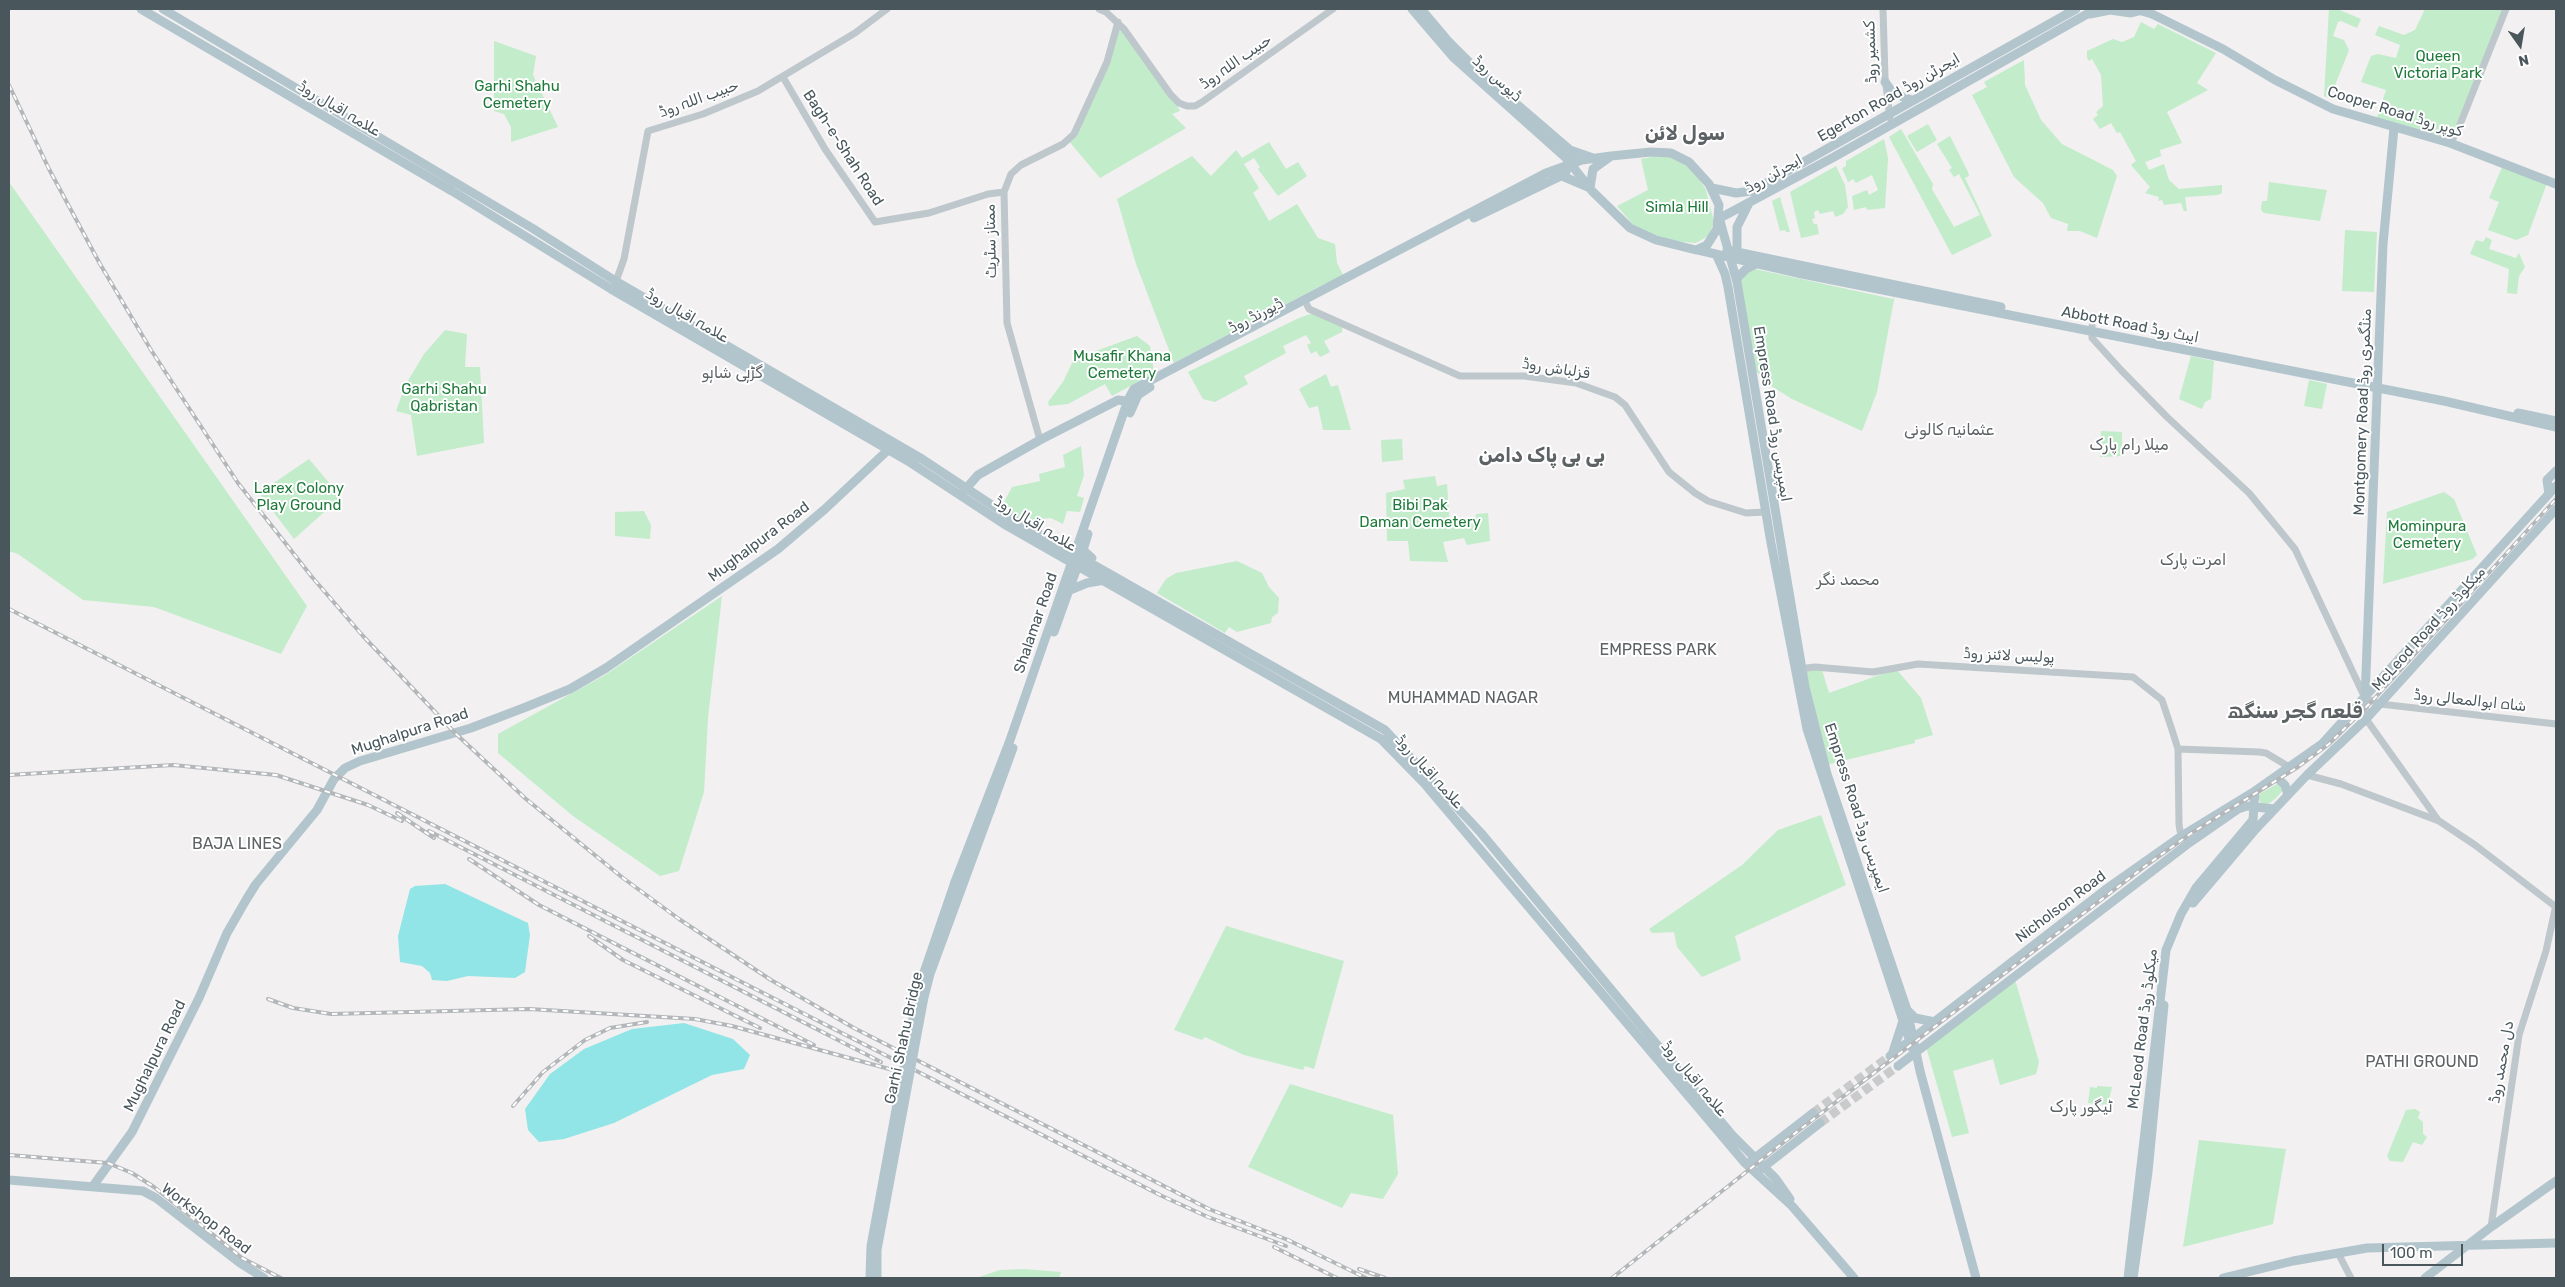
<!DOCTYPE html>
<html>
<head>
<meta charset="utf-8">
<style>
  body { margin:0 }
  #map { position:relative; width:2565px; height:1287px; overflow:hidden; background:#f2f0f1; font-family:Rubik,sans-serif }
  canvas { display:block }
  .frame { position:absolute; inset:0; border:10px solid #49575c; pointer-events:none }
  .north { position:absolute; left:2495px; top:20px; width:50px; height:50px; -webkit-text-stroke:4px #fff; paint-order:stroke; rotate:167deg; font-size:14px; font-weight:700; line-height:20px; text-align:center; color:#49575c }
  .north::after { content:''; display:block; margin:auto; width:18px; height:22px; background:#49575c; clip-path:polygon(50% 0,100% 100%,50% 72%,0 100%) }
  .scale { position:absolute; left:2382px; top:1244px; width:81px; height:22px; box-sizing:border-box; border:2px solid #49575c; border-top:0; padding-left:6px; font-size:15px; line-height:18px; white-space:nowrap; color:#49575c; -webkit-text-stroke:4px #fff; paint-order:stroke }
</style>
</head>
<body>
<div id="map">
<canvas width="2565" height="1287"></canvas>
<div class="frame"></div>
<div class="north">N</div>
<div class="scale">100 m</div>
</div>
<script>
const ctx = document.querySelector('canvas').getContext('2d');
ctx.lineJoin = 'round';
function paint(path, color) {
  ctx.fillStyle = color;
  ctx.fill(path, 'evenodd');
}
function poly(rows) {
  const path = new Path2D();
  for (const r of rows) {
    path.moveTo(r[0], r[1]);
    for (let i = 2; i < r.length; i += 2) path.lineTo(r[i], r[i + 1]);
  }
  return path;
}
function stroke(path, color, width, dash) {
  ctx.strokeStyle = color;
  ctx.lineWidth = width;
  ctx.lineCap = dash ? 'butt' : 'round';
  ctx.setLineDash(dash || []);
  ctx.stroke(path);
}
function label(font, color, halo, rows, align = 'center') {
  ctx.font = font + ' Rubik,Cairo,sans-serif';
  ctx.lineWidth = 4;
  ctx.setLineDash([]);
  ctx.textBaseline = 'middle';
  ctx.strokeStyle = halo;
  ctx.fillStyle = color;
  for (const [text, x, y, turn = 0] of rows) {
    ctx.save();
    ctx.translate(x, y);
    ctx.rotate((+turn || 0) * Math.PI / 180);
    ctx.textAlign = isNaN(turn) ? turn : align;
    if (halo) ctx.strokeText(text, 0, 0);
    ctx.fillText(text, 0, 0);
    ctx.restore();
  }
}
const green = poly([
  [2329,9,2337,9,2361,19,2357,28,2341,21,2338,22,2333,36,2344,40,2349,50,2330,98,2324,96],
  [2425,9,2506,9,2452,143,2375,123,2386,90,2361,82,2371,56,2378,54,2396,58,2400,45,2375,35,2379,26,2404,35,2415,30],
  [1118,22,1171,95,1180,111,1172,114,1186,128,1100,178,1068,140,1097,87],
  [2141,22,2154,29,2158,24,2216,53,2197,83,2208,90,2167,112,2182,143,2160,150,2161,156,2145,162,2149,170,2164,164,2169,180,2179,189,2222,185,2222,193,2218,195,2185,197,2187,211,2184,211,2181,203,2164,205,2162,200,2158,201,2159,197,2145,193,2150,187,2131,165,2136,161,2120,132,2117,133,2111,123,2100,129,2093,119,2098,115,2096,112,2103,106,2101,75,2092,59,2089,61,2087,58,2087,51,2113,39,2122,42,2134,37],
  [494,41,536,56,533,75,558,127,511,142,511,127,504,114,494,111],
  [2024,60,2025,85,2041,120,2062,144,2113,170,2117,176,2097,238,2080,231,2067,231,2068,224,2051,218,2043,203,2014,177,1972,95,1987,87,1984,82],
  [1928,124,1937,140,1917,152,1907,136],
  [1901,129,1933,184,1932,189,1954,227,1980,215,1959,174,1954,177,1949,170,1952,168,1937,144,1950,136,1968,172,1969,176,1965,178,1992,236,1952,255,1889,137],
  [1884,139,1888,158,1885,208,1867,210,1866,207,1854,210,1852,196,1867,190,1869,195,1878,190,1872,175,1856,183,1853,179,1848,182,1842,168,1846,166,1846,161],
  [1269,142,1286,169,1298,162,1307,176,1278,196,1258,169,1260,167,1254,158,1244,164,1259,188,1253,193,1269,221,1297,204,1318,238,1335,244,1337,263,1345,279,1324,284,1174,363,1136,264,1117,199,1192,156,1211,176,1236,150,1242,158],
  [1656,156,1670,156,1688,165,1696,174,1706,190,1714,222,1709,235,1703,239,1696,243,1672,241,1636,228,1617,206,1648,190,1641,159],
  [2503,165,2547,183,2528,235,2516,240,2488,230,2499,202,2489,198],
  [1836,166,1845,185,1848,207,1843,214,1835,217,1833,211,1820,214,1818,210,1814,212,1815,218,1812,219,1814,224,1817,224,1819,234,1801,238,1790,192],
  [9,182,307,606,281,654,154,607,83,600,18,554,9,551],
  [2269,182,2327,190,2320,221,2264,213,2261,210,2262,201,2267,201],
  [1780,197,1790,232,1786,232,1785,230,1780,231,1772,201],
  [2345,230,2377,232,2374,292,2342,291],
  [2486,237,2492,240,2489,249,2516,258,2519,253,2525,267,2519,276,2517,294,2507,293,2509,269,2470,254,2476,240,2483,242],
  [1755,269,1893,299,1895,294,1877,392,1862,431,1792,399,1768,384,1755,370,1740,276],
  [1316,312,1343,323,1342,332,1324,341,1330,352,1320,357,1316,351,1311,354,1307,345,1311,343,1306,335,1283,346,1286,353,1244,376,1248,384,1215,402,1203,399,1188,372,1299,318],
  [445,330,467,334,465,367,480,367,484,443,417,456,411,415,396,411,406,384,424,354],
  [1137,336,1150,346,1154,373,1112,396,1105,384,1068,404,1049,406,1048,402,1063,382,1074,359],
  [2191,356,2214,361,2211,399,2205,402,2202,409,2179,399],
  [1326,374,1331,387,1338,385,1351,430,1323,430,1318,406,1309,408,1299,389],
  [2309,380,2327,384,2322,409,2304,406],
  [2101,431,2122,432,2122,456,2100,457],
  [1402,439,1403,460,1382,462,1381,440],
  [1081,446,1084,475,1077,496,1084,498,1080,512,1067,511,1063,524,1051,518,1041,519,1034,528,1001,508,1012,487,1040,481,1039,474,1065,467,1063,455],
  [309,459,341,497,294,539,259,493],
  [1435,476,1437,486,1447,484,1450,527,1475,523,1476,514,1488,513,1490,541,1467,545,1464,538,1443,542,1448,562,1410,561,1408,541,1387,541,1386,493,1405,489,1403,480],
  [2444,492,2454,499,2477,555,2473,559,2383,584,2387,512],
  [644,511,651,525,650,539,615,536,615,512],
  [1237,561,1262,573,1269,587,1279,598,1278,613,1272,617,1271,623,1237,632,1229,627,1225,633,1157,593,1166,579,1176,573],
  [722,596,708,718,704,792,679,871,660,876,573,816,498,753,498,734,605,675],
  [1794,668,1822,670,1829,693,1896,669,1921,698,1933,735,1915,740,1915,743,1826,765],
  [2279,783,2285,788,2276,798,2267,805,2261,804,2258,797,2261,793],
  [1821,815,1846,885,1735,936,1741,960,1702,977,1677,947,1674,932,1652,933,1649,929,1742,865,1778,830],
  [1226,926,1344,961,1314,1069,1305,1066,1303,1070,1244,1055,1205,1037,1202,1040,1174,1030],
  [2014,976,2039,1062,2036,1074,2000,1085,1993,1059,1953,1071,1969,1133,1952,1137,1925,1043],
  [1290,1084,1393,1115,1398,1174,1383,1199,1351,1193,1342,1208,1248,1167],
  [2097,1086,2112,1087,2108,1105,2088,1103,2090,1087,2097,1088],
  [2415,1109,2420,1112,2418,1118,2423,1122,2423,1134,2427,1137,2422,1145,2413,1142,2403,1162,2390,1161,2387,1156,2406,1110],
  [2199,1140,2286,1149,2273,1224,2183,1247],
  [1023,1269,1061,1272,1059,1278,976,1278,1000,1270]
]);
const water = poly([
  [445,884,528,923,530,935,525,972,515,978,468,976,447,981,432,980,430,973,422,966,400,962,398,936,410,889,415,886],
  [684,1023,733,1039,750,1055,744,1069,712,1075,614,1123,564,1139,539,1142,528,1130,525,1109,550,1074,584,1049,632,1029]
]);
const majorTunnel = poly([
  [1813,1113,1890,1056],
  [1820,1123,1898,1066]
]);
const minor = poly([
  [1099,9,1106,12,1124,29,1171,95,1179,103,1187,106,1195,106,1202,102,1333,9],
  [1883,9,1885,77,1890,118],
  [783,77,825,149,875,222,929,213,988,194,1004,192],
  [2450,143,2457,132,2506,9],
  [615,284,624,259,648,131,703,114,758,91,855,33,887,9],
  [1307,305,1309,309,1460,376,1524,376,1576,383,1615,397,1625,405,1669,472,1695,493,1708,501,1746,513,1765,512],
  [2092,326,2092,338,2121,370,2167,417,2249,493,2295,549,2365,698,2380,704,2556,724],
  [1040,440,1007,323,1004,192,1011,174,1021,165,1063,144,1074,134,1107,62,1118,22],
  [1798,669,1815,667,1873,672,1918,664,2133,677,2162,700,2172,730,2178,749,2179,824,2180,831,2189,843],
  [2365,698,2366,719,2438,820],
  [2178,749,2259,752,2266,753,2291,768],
  [2307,775,2341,784,2439,821,2475,845,2556,907],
  [2491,1227,2519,1035,2546,951,2556,905],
  [2338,1253,2351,1278]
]);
const major = poly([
  [141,9,452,191,611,289,908,461,1004,524,1381,739,1424,783,1745,1163,1792,1206,1854,1278],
  [163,9,532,228,617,282,922,459,1016,521,1385,730,1481,833,1732,1135,1776,1179,1790,1199],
  [1412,9,1454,58,1566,158,1592,191,1630,228,1656,240,1696,250,1707,245,1717,229,1719,205,1709,184,1689,162,1671,153,1651,152,1611,156,1593,169,1590,188],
  [1421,9,1448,41,1478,71,1570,150,1593,158],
  [2135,9,2152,14,2223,49,2275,80,2333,109,2450,143,2556,184],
  [2090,14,2110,10,2131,13,2139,11],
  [1885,82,1893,93,1911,100],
  [1562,176,1588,187],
  [1712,188,1736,193,1752,191,2076,9],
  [1474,218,1565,174,1572,158,1570,150],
  [1720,218,1834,157,2096,9],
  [1720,221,1737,282,1805,687,1827,774,1907,1010,1920,1071,1976,1278],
  [1698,250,1802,274,2444,401,2556,427],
  [1727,250,2001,307],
  [1716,254,1725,274,1728,287,1771,543,1807,729,1912,1048],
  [1737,256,1737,227,1749,203],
  [1736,279,1746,269,1756,264],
  [1130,413,1138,395,1150,387],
  [2518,413,2556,421],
  [963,492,978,475,1040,440,1118,400,1133,402],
  [2549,494,2547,480,2556,471],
  [1088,534,1083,550,1092,558],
  [1070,590,1087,583,1105,580],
  [1054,632,1079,562],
  [2365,698,2383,244,2394,128],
  [2276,777,2285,785,2288,795],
  [990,811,1013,748],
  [955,882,1009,743,1128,400,1134,389,1546,173,1582,160,1611,156],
  [2193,903,2254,831,2307,775,2366,719,2556,509],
  [1907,1010,1915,1018,1935,1022],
  [1892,1055,1903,1021],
  [1890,1056,2105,890,2183,835,2255,791],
  [1898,1066,2189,843,2238,809,2247,806,2274,809],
  [1751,1161,1813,1113],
  [1761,1169,1820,1123],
  [9,1180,143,1191,156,1198,240,1263,264,1278],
  [93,1186,132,1132,199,998,227,933,246,900,256,884,317,810,334,779,345,768,360,761,471,728,526,707,570,689,606,668,778,549,825,509,888,450],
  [2128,1278,2166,950,2181,914,2196,888,2253,820,2255,791,2322,744,2556,486],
  [2133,1278,2148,1172,2164,1005],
  [2223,1278,2293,1261,2367,1248,2556,1243],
  [2425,1278,2491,1227,2556,1181]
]);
const rail = poly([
  [9,85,49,169,100,264,151,350,238,483,312,577,363,636,455,733,526,799,623,878,679,919,771,980,854,1028,1209,1209,1288,1240,1366,1278],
  [9,609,1162,1196,1208,1217,1286,1246],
  [9,775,173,765,276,775,368,805,402,821],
  [397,813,434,838],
  [429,831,881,1062],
  [469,859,539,905,814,1045],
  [589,936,623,960,760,1028],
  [268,999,293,1008,331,1014,529,1009,695,1019,732,1026,904,1073],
  [513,1106,543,1072,585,1040,610,1028,647,1022],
  [9,1155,108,1163,132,1173,154,1187,242,1258,281,1278],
  [1274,1247,1337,1278],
  [1359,1269,1385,1278],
  [1612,1278,1798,1131,2148,864,2193,832,2298,767,2329,744,2374,699,2556,499]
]);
const majorBridge = poly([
  [870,1278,871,1246,918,990,955,882],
  [877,1278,877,1250,924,997,930,974,990,811]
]);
const streetNames = [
  ["کشمیر روڈ",1871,52,-92],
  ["حبیب اللہ روڈ",1236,62,-35],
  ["ڈیوس روڈ",1497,79,42],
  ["Egerton Road ایجرٹن روڈ",1889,98,-30],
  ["حبیب اللہ روڈ",699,99,-20],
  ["علامہ اقبال روڈ",339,109,31],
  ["Cooper Road کوپر روڈ",2395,112,17],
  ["Bagh-e-Shah Road",843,148,57],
  ["ایجرٹن روڈ",1774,174,-29],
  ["ممتاز سٹریٹ",991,241,-91],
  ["علامہ اقبال روڈ",687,316,30],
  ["ڈیورنڈ روڈ",1256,316,-27],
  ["Abbott Road ایبٹ روڈ",2130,325,11],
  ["قزلباش روڈ",1556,369,9],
  ["Montgomery Road منٹگمری روڈ",2363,412,-88],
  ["Empress Road ایمپریس روڈ",1772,414,81],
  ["علامہ اقبال روڈ",1035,524,31],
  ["Mughalpura Road",759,542,-37],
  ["Shalamar Road",1036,623,-71],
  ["McLeod Road میکلوڈ روڈ",2429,629,-48],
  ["پولیس لائنز روڈ",2009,656,3],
  ["شاہ ابوالمعالی روڈ",2470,701,6],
  ["Mughalpura Road",410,732,-18],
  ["علامہ اقبال روڈ",1429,772,48],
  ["Empress Road ایمپریس روڈ",1856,808,72],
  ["Nicholson Road",2061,907,-37],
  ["McLeod Road میکلوڈ روڈ",2143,1029,-83],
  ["Garhi Shahu Bridge",904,1038,-78],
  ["Mughalpura Road",155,1056,-64],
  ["دل محمد روڈ",2502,1062,-80],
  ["علامہ اقبال روڈ",1694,1079,50],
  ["Workshop Road",206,1219,37]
];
const parkNames = [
  ["Queen",2438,57],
  ["Victoria Park",2438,74],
  ["Garhi Shahu",517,87],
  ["Cemetery",517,104],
  ["Simla Hill",1677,208],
  ["Musafir Khana",1122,357],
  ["Cemetery",1122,374],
  ["Garhi Shahu",444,390],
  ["Qabristan",444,407],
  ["Larex Colony",299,489],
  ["Play Ground",299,506],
  ["Bibi Pak",1420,506],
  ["Daman Cemetery",1420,523],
  ["Mominpura",2427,527],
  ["Cemetery",2427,544]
];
const neighbourhoodNames = [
  ["گڑہی شاہو",732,373],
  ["عثمانیہ کالونی",1949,430],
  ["میلا رام پارک",2129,445],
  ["امرت پارک",2193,560],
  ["محمد نگر",1848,580],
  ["EMPRESS PARK",1658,650],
  ["MUHAMMAD NAGAR",1463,698],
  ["BAJA LINES",237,844],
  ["PATHI GROUND",2422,1062],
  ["ٹیگور پارک",2081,1107]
];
const districtNames = [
  ["سول لائن",1685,134],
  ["بی بی پاک دامن",1542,456],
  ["قلعہ گجر سنگھ",2295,712]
];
paint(green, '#c2ecca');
paint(water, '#92e5e6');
stroke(majorTunnel, '#c8cacc', 9, [9, 4.5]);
stroke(minor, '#bdc7cc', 7);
stroke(major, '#b2c5cd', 9);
stroke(rail, '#b3b7ba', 4);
stroke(rail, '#fff', 2, [5.5]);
stroke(majorBridge, '#b2c5cd', 9);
label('15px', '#49575c', '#fff', streetNames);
label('15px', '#1e7a3a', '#fff', parkNames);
label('16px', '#5d6265', '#fff', neighbourhoodNames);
label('bold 20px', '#5d6265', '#fff', districtNames);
</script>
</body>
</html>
